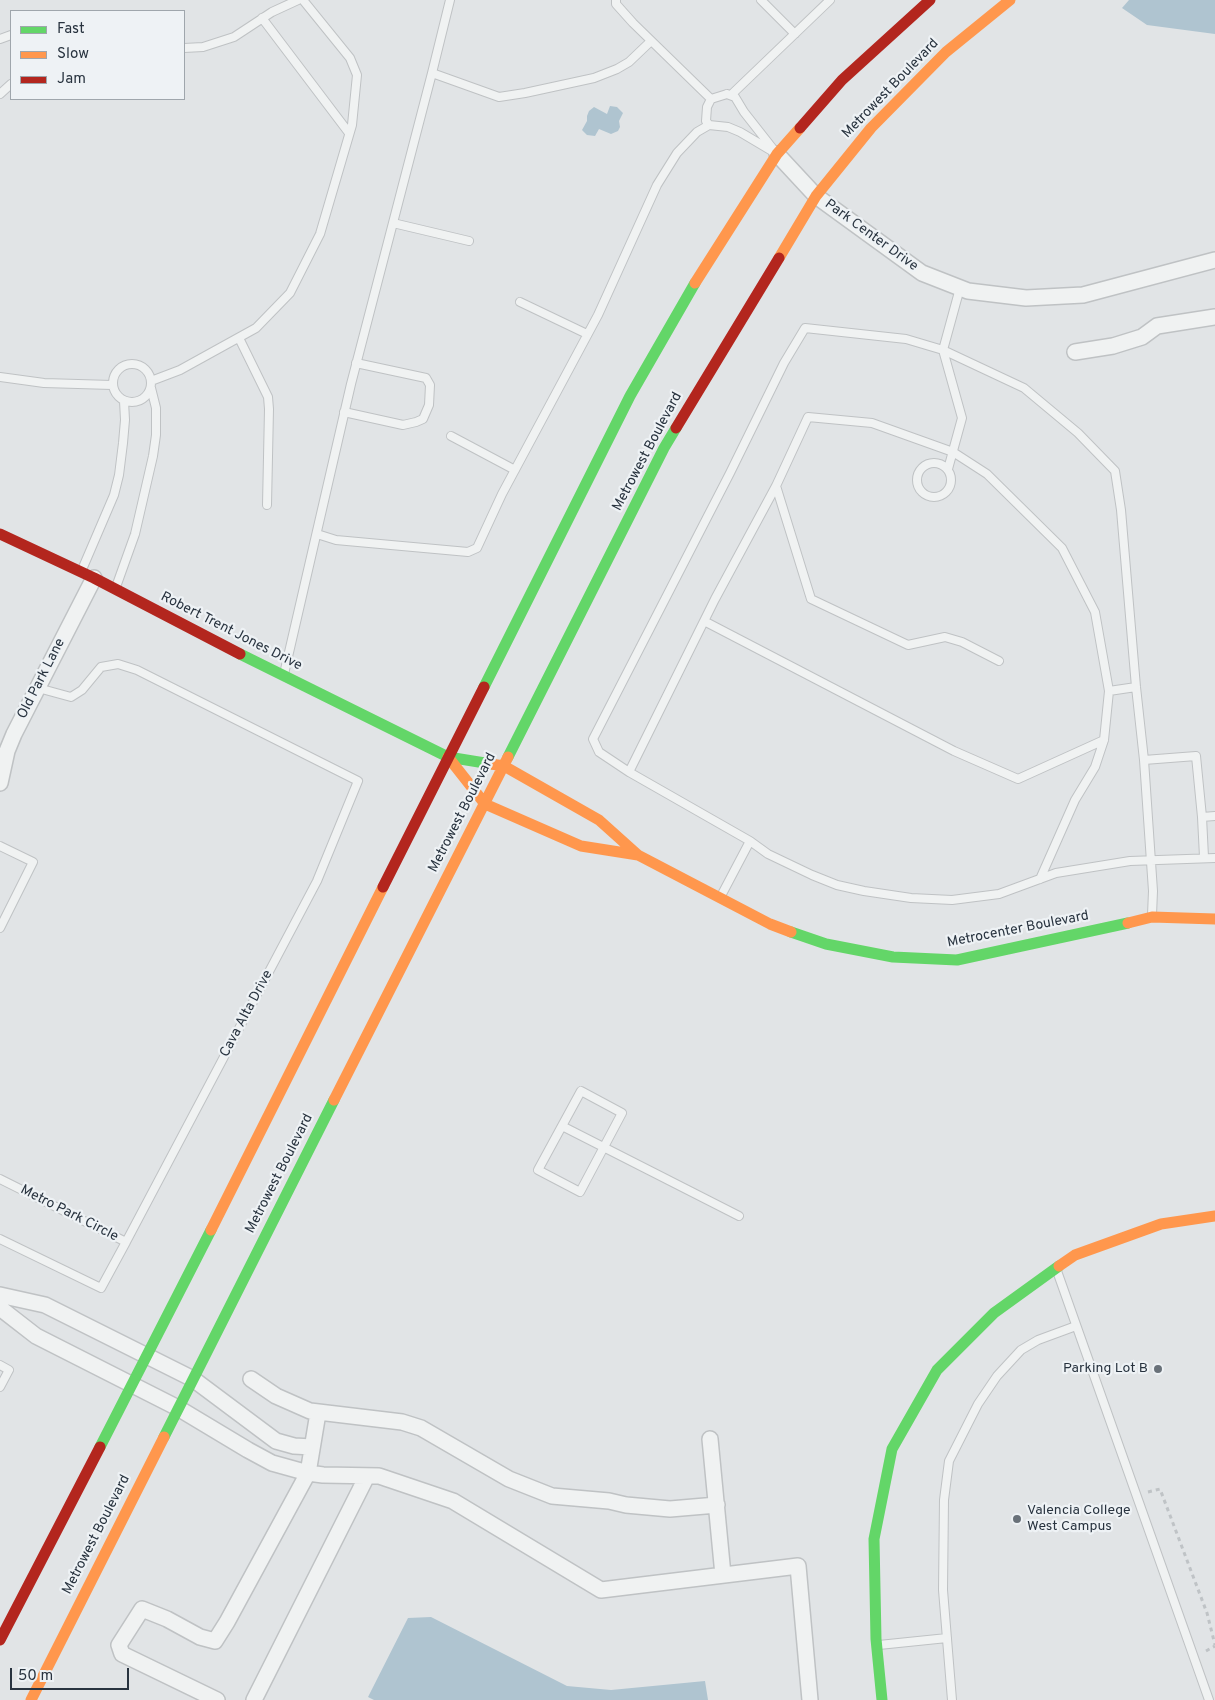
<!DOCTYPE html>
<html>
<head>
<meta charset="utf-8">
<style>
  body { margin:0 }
  #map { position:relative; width:1215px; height:1700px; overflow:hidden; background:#e1e4e6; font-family:Overpass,sans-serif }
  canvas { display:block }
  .legend { position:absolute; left:10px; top:10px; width:175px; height:90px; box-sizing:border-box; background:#eef2f5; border:1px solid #9fa6ac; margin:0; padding:6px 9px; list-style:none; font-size:15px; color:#28333f }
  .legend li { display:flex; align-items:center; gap:10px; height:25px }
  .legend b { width:25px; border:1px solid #9fa6ac }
  .scale { position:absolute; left:10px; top:1668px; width:119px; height:22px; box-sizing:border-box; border:2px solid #28333f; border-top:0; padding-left:6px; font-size:15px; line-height:18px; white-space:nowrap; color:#28333f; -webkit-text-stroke:4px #eef2f5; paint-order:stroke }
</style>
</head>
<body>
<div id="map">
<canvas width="1215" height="1700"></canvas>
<ul class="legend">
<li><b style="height:6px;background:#63d668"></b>Fast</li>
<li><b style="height:6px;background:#ff974d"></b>Slow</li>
<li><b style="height:6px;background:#b3261e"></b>Jam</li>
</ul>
<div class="scale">50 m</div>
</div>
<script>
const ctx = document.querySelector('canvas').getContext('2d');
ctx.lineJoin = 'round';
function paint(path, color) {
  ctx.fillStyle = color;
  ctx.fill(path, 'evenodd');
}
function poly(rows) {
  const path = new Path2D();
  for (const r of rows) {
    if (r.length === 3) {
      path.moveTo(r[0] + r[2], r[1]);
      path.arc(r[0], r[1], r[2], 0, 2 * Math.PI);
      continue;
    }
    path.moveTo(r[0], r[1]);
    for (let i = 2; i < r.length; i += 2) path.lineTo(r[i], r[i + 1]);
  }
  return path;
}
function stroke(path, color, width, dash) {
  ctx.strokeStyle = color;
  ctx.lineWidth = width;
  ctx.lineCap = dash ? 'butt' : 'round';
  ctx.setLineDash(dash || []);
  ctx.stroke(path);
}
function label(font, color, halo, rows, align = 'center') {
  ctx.font = font + ' Overpass,sans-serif';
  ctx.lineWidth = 4.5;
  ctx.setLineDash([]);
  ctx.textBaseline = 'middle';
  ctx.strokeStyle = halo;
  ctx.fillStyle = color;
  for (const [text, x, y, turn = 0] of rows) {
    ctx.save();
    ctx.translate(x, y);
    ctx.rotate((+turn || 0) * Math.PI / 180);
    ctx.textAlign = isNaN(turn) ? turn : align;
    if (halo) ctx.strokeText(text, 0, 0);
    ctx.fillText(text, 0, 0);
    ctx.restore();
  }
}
const water = poly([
  [1129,0,1215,0,1215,34,1147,25,1122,8],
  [610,106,617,107,623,113,619,121,620,127,618,131,611,134,599,129,595,136,587,135,582,130,587,121,587,116,589,111,594,107,607,114],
  [431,1617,567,1686,611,1690,705,1681,708,1700,374,1700,368,1697,408,1618]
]);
const path = poly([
  [1148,1492,1160,1489,1207,1613,1215,1645],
  [1206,1651,1215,1646]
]);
const lane = poly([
  [616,0,616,4,633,23,711,99],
  [761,0,795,34],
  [262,18,349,133],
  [0,39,11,35],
  [184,48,203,47,234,37,272,12,298,0],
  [432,73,499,97,525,93,594,78,617,69,629,62,651,41],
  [0,94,11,84],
  [727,94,735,97,744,112,777,154,740,132,728,127,709,125,706,121,707,107,711,99,727,94],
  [731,95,830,0],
  [393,223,469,241],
  [520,302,587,334],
  [239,338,268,397,269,409,267,505],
  [132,383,19],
  [0,377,44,383,112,385],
  [151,381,180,370,256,328,290,293,320,234,352,125,357,75,350,58,303,0],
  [344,412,403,425,416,422,423,419,429,405,430,385,426,378,356,363],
  [451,436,515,470],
  [934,480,17],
  [948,469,962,418,943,350,960,288],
  [776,486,811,599,908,645,945,637,962,642,999,661],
  [317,534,336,540,468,552,477,548,502,494,598,315,657,185,677,153,697,132,709,125],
  [81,572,114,495,119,475,123,443,125,420,124,401],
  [116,587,135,534,153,456,156,435,156,408,151,388],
  [704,621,954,751,1018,779,1104,740],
  [284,674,351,384,432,73,450,0],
  [38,688,71,697,82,690,101,667,118,664,137,670,358,781,317,881,126,1242],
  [1144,760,1196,756,1202,817,1215,816],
  [629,772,599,752,593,739,730,473,784,363,805,328,906,339,943,350,1024,388,1078,433,1115,471,1121,510,1136,687,1144,760,1153,891,1152,915],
  [1202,817,1204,857],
  [750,841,768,854,812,875,837,885,864,891,911,898,952,900,999,894,1056,873,1130,861,1215,858],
  [0,846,33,862,0,928],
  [1040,879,1075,800,1095,767,1104,740,1109,691,1136,687],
  [721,896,750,841,629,772,715,599,776,486,808,417,872,423,953,452,987,474,1062,548,1095,612,1109,691],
  [581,1091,622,1113,580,1192,538,1170,581,1091],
  [562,1126,739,1216],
  [0,1179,126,1242,101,1288,0,1239],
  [1057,1271,1209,1700],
  [0,1365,9,1370,0,1387],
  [879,1645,947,1638],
  [952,1700,943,1590,944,1500,949,1461,978,1404,997,1376,1021,1350,1038,1340,1076,1326]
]);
const street = poly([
  [777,154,816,196,922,273,968,291,1026,298,1083,295,1215,260],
  [1075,352,1113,346,1142,337,1157,326,1215,317],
  [0,783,7,751,14,734,94,578],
  [0,1295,45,1305,193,1379,276,1441,294,1446,312,1447],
  [0,1308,36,1336,178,1408,248,1450,272,1463,308,1473,323,1475,379,1476,453,1501,601,1590,798,1566,810,1700],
  [251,1379,276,1396,310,1411,402,1422,421,1428,509,1479,552,1496,609,1501,626,1505,670,1509,717,1505],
  [710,1439,723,1575],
  [217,1700,122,1654,119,1645,142,1609,167,1619,200,1637,215,1641,227,1622,308,1473,318,1413],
  [254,1700,367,1476]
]);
const fast = poly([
  [240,654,448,757,491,764],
  [484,687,630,396,695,283],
  [508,757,664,448,676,428],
  [791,932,826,944,893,957,957,960,1128,923],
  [164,1437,334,1100],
  [100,1447,211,1230],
  [882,1700,876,1639,874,1539,892,1449,937,1370,994,1313,1059,1266]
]);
const slow = poly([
  [779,258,816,196,871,128,946,52,1010,0],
  [695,283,777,154,800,128],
  [448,757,485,804,581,846,638,855],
  [491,764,504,766,599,820,638,855,770,924,791,932],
  [1128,923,1152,917,1215,919],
  [334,1100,508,757],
  [211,1230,383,887],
  [1059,1266,1075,1255,1161,1224,1215,1216],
  [31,1700,164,1437]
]);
const jam = poly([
  [800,128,842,80,930,0],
  [676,428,779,258],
  [0,534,94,578,240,654],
  [383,887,484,687],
  [0,1640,100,1447]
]);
const markers = [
  [1158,1369,5,"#697179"],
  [1017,1519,5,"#697179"]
];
const streetNames = [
  ["Metrowest Boulevard",891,89,-46],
  ["Park Center Drive",871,236,36],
  ["Metrowest Boulevard",648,452,-62],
  ["Robert Trent Jones Drive",231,632,27],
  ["Old Park Lane",42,679,-63],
  ["Metrowest Boulevard",463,813,-63],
  ["Metrocenter Boulevard",1018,930,-11],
  ["Cava Alta Drive",247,1014,-62],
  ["Metrowest Boulevard",280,1174,-63],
  ["Metro Park Circle",69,1214,27],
  ["Metrowest Boulevard",97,1535,-63]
];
const poiNames = [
  ["Parking Lot B",1148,1369],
  ["Valencia College",1027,1511,"left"],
  ["West Campus",1027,1527,"left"]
];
paint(water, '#afc4d0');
stroke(lane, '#bfc2c4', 10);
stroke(street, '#bfc2c4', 18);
stroke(path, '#bfc3c6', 3, [4, 4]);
stroke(lane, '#f0f2f2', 8);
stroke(street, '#f0f2f2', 15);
stroke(fast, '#63d668', 11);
stroke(slow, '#ff974d', 11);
stroke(jam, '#b3261e', 11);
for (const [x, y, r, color] of markers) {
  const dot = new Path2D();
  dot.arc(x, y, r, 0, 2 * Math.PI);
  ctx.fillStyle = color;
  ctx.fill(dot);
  stroke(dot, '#eef2f5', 2);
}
label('14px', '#28333f', '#eef2f5', streetNames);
label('14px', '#28333f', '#eef2f5', poiNames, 'right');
</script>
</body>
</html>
